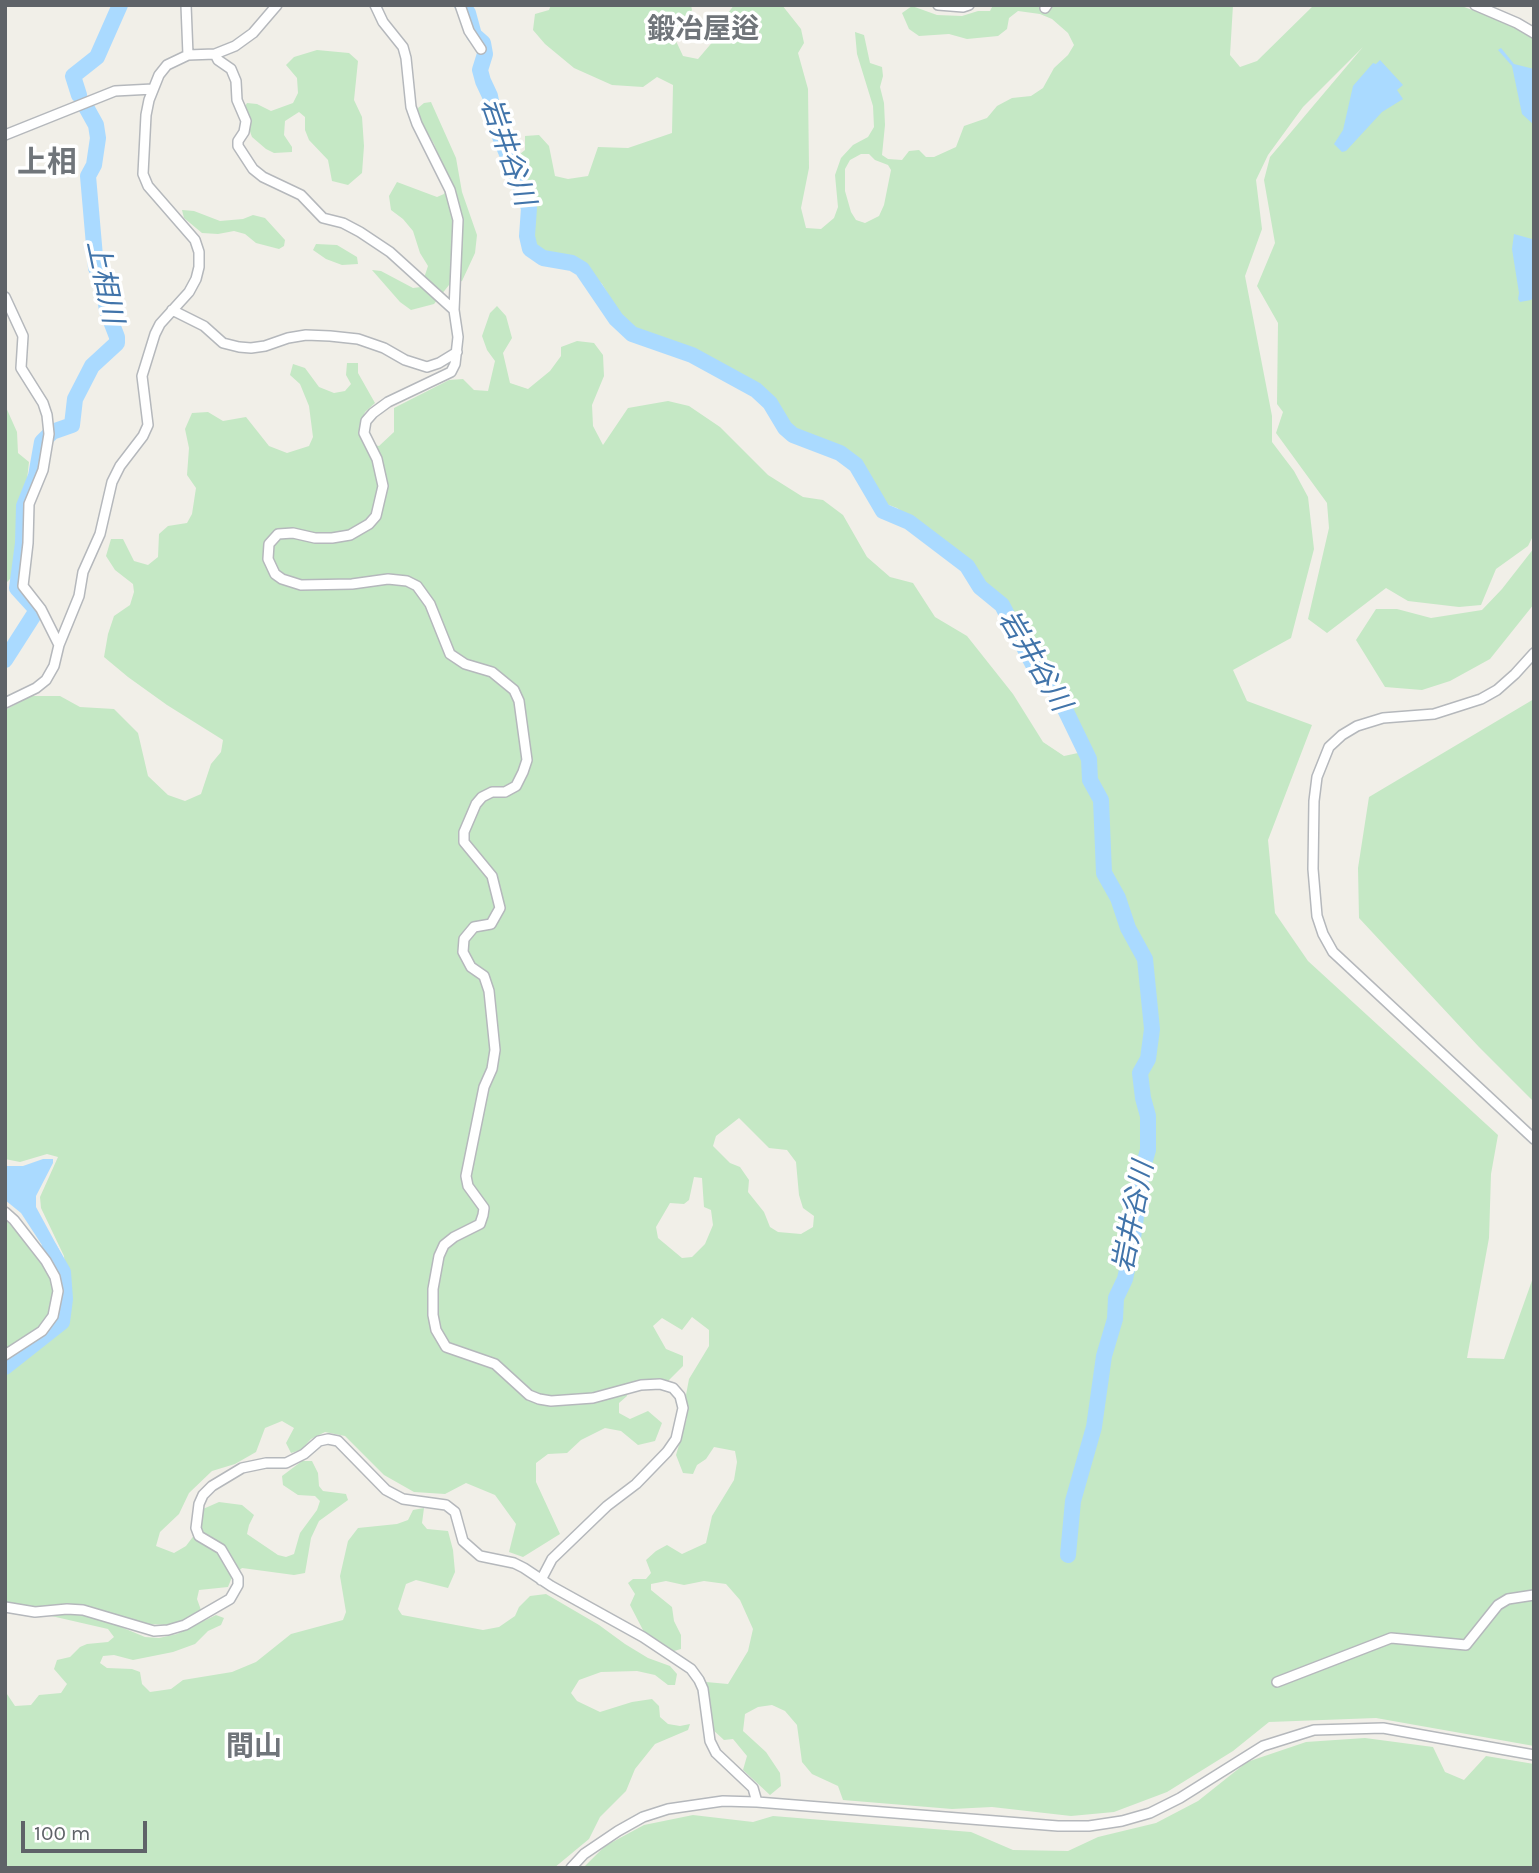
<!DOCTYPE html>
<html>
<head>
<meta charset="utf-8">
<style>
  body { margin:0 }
  #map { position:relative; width:1539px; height:1873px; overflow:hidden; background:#f1efe8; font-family:Karla,sans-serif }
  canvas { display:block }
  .frame { position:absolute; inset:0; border:7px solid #5f6368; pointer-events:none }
  .scale { position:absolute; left:21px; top:1821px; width:126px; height:32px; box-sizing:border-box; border:4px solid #5f6368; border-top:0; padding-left:9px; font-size:21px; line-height:24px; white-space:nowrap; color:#5f6368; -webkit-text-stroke:5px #fff; paint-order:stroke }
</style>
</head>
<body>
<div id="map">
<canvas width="1539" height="1873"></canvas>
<div class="frame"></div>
<div class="scale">100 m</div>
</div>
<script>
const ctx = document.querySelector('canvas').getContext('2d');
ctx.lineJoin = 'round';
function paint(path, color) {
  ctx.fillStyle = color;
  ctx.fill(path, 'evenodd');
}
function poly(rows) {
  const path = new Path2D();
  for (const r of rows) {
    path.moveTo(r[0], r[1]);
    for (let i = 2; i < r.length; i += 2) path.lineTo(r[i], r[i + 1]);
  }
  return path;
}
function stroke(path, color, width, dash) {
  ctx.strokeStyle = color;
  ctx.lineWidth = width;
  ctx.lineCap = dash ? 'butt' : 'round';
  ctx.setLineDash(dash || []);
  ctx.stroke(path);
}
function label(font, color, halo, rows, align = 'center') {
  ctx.font = font + ' Karla,"Noto Sans JP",sans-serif';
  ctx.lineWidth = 7;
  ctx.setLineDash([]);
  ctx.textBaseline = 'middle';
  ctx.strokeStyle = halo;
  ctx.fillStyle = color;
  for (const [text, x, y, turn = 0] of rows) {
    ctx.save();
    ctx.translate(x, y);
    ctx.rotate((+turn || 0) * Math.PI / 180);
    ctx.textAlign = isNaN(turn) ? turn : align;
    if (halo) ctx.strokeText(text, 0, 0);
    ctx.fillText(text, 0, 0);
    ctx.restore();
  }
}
const green = poly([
  [551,5,691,5,692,10,676,41,683,56,698,59,715,39,723,20,734,5,782,5,801,29,804,43,798,53,808,89,809,168,801,208,806,228,821,229,834,218,838,207,835,175,841,158,853,145,868,137,874,127,873,106,857,54,855,32,864,35,870,63,882,67,883,76,880,87,884,103,885,125,882,155,888,159,902,160,909,151,919,150,926,157,934,157,956,147,964,126,987,118,997,106,1012,98,1031,96,1043,88,1054,68,1068,55,1074,45,1068,33,1052,19,1040,14,1018,11,1009,18,1007,29,998,36,967,39,949,34,919,36,909,29,902,13,912,6,937,15,962,16,978,11,990,11,993,5,1233,5,1230,55,1240,67,1257,61,1314,5,1459,5,1509,24,1534,38,1534,534,1528,546,1496,569,1481,605,1459,607,1408,601,1386,588,1327,633,1308,619,1329,528,1327,503,1276,433,1283,412,1277,404,1278,323,1257,286,1275,243,1264,180,1270,157,1363,47,1303,107,1268,155,1256,180,1262,229,1245,276,1272,416,1272,442,1294,471,1308,497,1314,549,1291,638,1233,670,1247,701,1312,725,1268,840,1275,913,1308,961,1498,1135,1491,1174,1489,1238,1467,1358,1504,1359,1534,1275,1534,1746,1376,1718,1269,1722,1233,1751,1167,1792,1114,1812,1071,1816,992,1807,952,1809,843,1800,838,1786,812,1774,802,1762,797,1725,785,1711,772,1705,758,1707,745,1714,743,1731,766,1752,780,1773,781,1786,770,1795,743,1770,747,1756,733,1739,724,1740,712,1729,706,1682,728,1684,748,1651,753,1629,740,1600,726,1584,704,1581,684,1585,666,1581,651,1584,651,1590,672,1607,674,1621,681,1635,681,1649,674,1651,644,1632,630,1605,635,1594,628,1583,633,1579,646,1579,651,1573,646,1560,656,1551,667,1545,682,1554,706,1543,712,1516,734,1480,737,1462,735,1451,714,1447,706,1459,697,1465,693,1474,683,1473,676,1455,687,1418,686,1395,689,1379,709,1346,709,1330,692,1317,682,1330,662,1318,653,1326,666,1349,683,1356,683,1366,668,1381,645,1380,629,1383,627,1396,619,1403,619,1413,630,1419,648,1411,662,1423,655,1441,638,1445,621,1431,605,1428,581,1440,567,1453,548,1454,536,1463,536,1482,560,1534,523,1557,509,1552,516,1524,495,1495,466,1483,445,1494,414,1492,384,1475,345,1436,325,1432,311,1439,301,1450,291,1453,286,1443,294,1428,282,1421,265,1428,256,1452,235,1464,212,1471,189,1493,179,1514,160,1532,156,1546,174,1553,186,1546,201,1526,203,1509,219,1502,242,1505,254,1515,249,1525,247,1534,278,1555,286,1557,294,1554,300,1533,317,1510,320,1501,315,1496,298,1495,283,1485,282,1476,302,1461,312,1461,318,1473,319,1486,323,1491,346,1494,348,1500,319,1521,311,1538,305,1573,294,1575,242,1568,232,1577,228,1587,199,1590,197,1599,201,1610,188,1621,168,1625,147,1624,93,1609,43,1608,5,1603,5,1219,39,1256,50,1276,65,1270,64,1256,41,1208,40,1197,58,1157,47,1154,20,1162,5,1159,5,710,31,696,60,696,80,707,114,709,138,733,148,776,168,795,185,801,201,794,211,764,221,752,223,740,167,705,128,677,104,657,108,634,114,616,130,605,134,592,133,584,115,570,106,556,111,539,123,539,134,561,148,565,158,557,159,534,168,526,187,523,192,514,196,488,187,475,189,448,185,429,192,413,208,412,223,421,246,417,269,446,287,453,309,446,313,437,309,406,300,384,290,375,293,364,305,368,319,387,334,393,345,391,351,384,346,375,347,363,358,363,358,373,375,403,365,412,360,427,367,443,379,446,394,432,394,408,449,380,463,379,474,390,488,391,495,361,487,350,482,336,490,313,497,306,506,316,512,338,503,353,510,383,528,389,550,371,561,356,561,347,577,341,594,343,603,355,604,376,592,405,593,426,603,445,628,408,668,401,689,406,720,427,768,475,803,497,823,500,843,515,867,557,890,577,913,583,935,617,967,636,1013,694,1043,742,1064,756,1078,753,1081,740,1062,693,1042,672,1027,650,1008,608,980,580,965,558,897,508,886,504,858,461,837,447,801,435,788,426,771,397,739,374,704,355,638,331,622,318,602,284,577,259,551,256,533,246,530,233,533,207,515,158,525,150,525,136,539,135,549,146,555,176,568,179,588,176,598,147,628,148,672,133,673,85,657,77,643,87,612,85,574,68,545,44,533,30,535,14,549,10],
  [861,154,869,154,875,160,888,165,891,170,884,205,879,216,865,223,856,220,851,212,845,191,845,169,850,160],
  [739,1118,769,1148,787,1150,796,1162,799,1195,803,1208,814,1216,813,1227,801,1234,778,1232,770,1227,764,1212,748,1192,749,1180,740,1167,730,1163,713,1146,716,1136],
  [694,1177,702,1178,704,1207,711,1210,713,1225,705,1244,692,1257,682,1258,658,1238,656,1227,670,1203,684,1204,689,1200],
  [317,50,349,53,358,61,354,100,362,117,364,146,362,173,348,185,332,181,328,160,309,140,305,130,305,117,299,112,285,121,284,135,292,147,292,152,274,153,266,149,252,137,249,129,244,108,247,103,257,104,271,111,293,103,298,93,297,78,286,65,294,57],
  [431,102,456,158,462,192,477,235,475,253,462,281,449,285,434,304,411,310,400,302,372,270,381,271,413,288,421,287,428,266,420,253,413,231,403,219,391,210,389,196,397,182,437,197,444,194,449,181,434,144,418,117,418,108,424,103],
  [182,210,194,211,220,221,243,219,253,215,265,218,285,240,284,246,279,249,256,243,245,234,234,231,218,234,202,233,184,218],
  [316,244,337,245,357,257,358,264,342,265,326,259,313,250],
  [5,405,17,432,18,453,29,462,27,480,18,510,19,544,15,574,5,584],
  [1534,548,1534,604,1490,659,1450,681,1422,690,1385,687,1356,640,1376,609,1397,609,1431,618,1482,610,1502,589],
  [1534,699,1534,1102,1479,1047,1359,918,1358,868,1369,797],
  [424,1508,422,1523,427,1529,448,1531,453,1550,455,1572,448,1588,416,1580,406,1584,398,1609,402,1615,483,1630,499,1627,515,1616,519,1607,530,1596,546,1594,599,1625,625,1644,648,1658,670,1666,677,1674,675,1685,668,1685,655,1675,637,1671,601,1672,579,1680,571,1693,577,1701,600,1712,632,1702,652,1699,659,1706,660,1717,668,1724,680,1726,690,1724,688,1730,655,1744,635,1769,626,1791,600,1817,589,1839,554,1868,5,1868,5,1691,15,1706,31,1705,39,1695,61,1693,67,1684,54,1669,57,1660,70,1657,80,1647,87,1644,108,1642,114,1637,108,1629,47,1615,68,1611,97,1617,145,1637,159,1638,177,1634,216,1615,224,1618,221,1625,208,1631,195,1644,173,1652,133,1660,114,1655,103,1656,100,1663,107,1668,132,1669,140,1672,142,1684,150,1692,171,1689,183,1680,232,1672,256,1662,291,1634,343,1620,346,1612,340,1576,348,1541,358,1528,397,1524,408,1520,413,1510],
  [1365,1738,1433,1747,1445,1772,1464,1780,1486,1756,1534,1764,1534,1868,583,1868,605,1846,644,1825,693,1815,753,1822,773,1816,971,1832,1013,1850,1068,1851,1098,1837,1156,1823,1198,1801,1247,1762,1306,1742]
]);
const water = poly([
  [1501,48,1514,64,1534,69,1534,125,1522,114,1512,66,1498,50],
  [1380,60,1403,85,1397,90,1403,99,1382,112,1346,151,1342,152,1334,144,1343,130,1353,86,1373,63,1376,64],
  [1532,218,1534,218,1534,296,1531,300,1520,302,1518,299,1519,293,1512,249,1514,234,1532,239],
  [43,1159,53,1159,53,1163,36,1196,36,1207,62,1255,62,1264,55,1265,21,1213,5,1200,5,1166,23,1166]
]);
const river = poly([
  [462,5,468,13,474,35,483,43,485,54,480,70,483,81,490,96,496,127,529,208,527,236,530,249,543,258,572,263,582,269,616,319,632,334,692,355,756,390,770,403,785,428,793,435,840,453,856,465,883,511,909,522,967,566,980,587,1002,605,1038,674,1058,695,1089,759,1090,780,1101,800,1104,873,1118,898,1128,928,1145,959,1152,1029,1148,1059,1140,1073,1143,1098,1148,1116,1148,1150,1143,1167,1131,1252,1125,1279,1116,1298,1115,1319,1104,1356,1094,1427,1073,1501,1068,1555],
  [79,95,73,76,97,57,120,5],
  [5,660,37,610,17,588,23,543,24,506,36,476,42,442,52,432,72,425,75,399,92,366,117,343,117,337,107,311,103,282,96,268,88,176,94,165,98,138,96,125,86,107],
  [5,1367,62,1322,65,1299,63,1272,49,1248]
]);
const minor = poly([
  [186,5,188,55],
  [375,5,383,22,403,47,406,58,411,107,417,124,450,190,458,220,454,310,458,337,455,364,451,372,388,402,373,413,366,421,364,433,377,459,383,486,376,516,369,524,350,535,332,538,315,538,293,533,278,534,269,544,268,559,275,574,282,579,301,585,352,584,388,579,407,581,417,586,430,604,450,654,465,664,492,672,514,690,519,701,527,760,523,772,516,786,505,792,492,792,482,797,476,804,464,832,464,842,492,876,500,908,491,924,474,927,464,939,463,952,471,967,484,976,489,991,495,1050,492,1069,484,1087,466,1176,468,1186,484,1208,483,1215,480,1224,454,1237,444,1245,439,1256,433,1289,433,1315,436,1330,446,1347,495,1364,529,1395,539,1399,551,1401,593,1398,641,1385,660,1384,673,1388,680,1396,683,1408,676,1439,667,1452,636,1484,607,1506,552,1559,541,1580],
  [460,5,469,31,481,49],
  [938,5,963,7,969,5],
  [1475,5,1517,23,1534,33],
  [1045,8,1047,5],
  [215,54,218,60,231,69,236,81,237,100,246,121,244,132,238,141,238,146,253,169,263,177,301,195,323,218,343,223,360,232,390,252,454,310],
  [5,135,115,91,153,89],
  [5,297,23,336,21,368,43,403,47,415,49,434,43,470,29,504,28,543,23,586,41,609,59,645],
  [172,310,204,326,223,343,239,347,251,348,265,346,288,338,306,335,330,336,358,339,384,348,405,360,427,367,439,363,457,352],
  [1534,653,1515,674,1497,690,1481,699,1434,714,1383,718,1357,726,1342,735,1329,747,1317,777,1314,801,1313,869,1317,916,1323,934,1333,952,1534,1139],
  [5,703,36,688,46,680,54,666,59,645,79,596,83,572,100,534,112,482,120,466,143,436,148,425,142,376,155,334,160,324,189,292,196,279,199,267,199,252,195,240,148,186,143,174,146,115,149,100,159,75,167,65,188,55,215,54,235,46,253,33,277,5],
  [5,1212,14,1220,46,1261,55,1277,58,1291,53,1316,42,1331,5,1355],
  [5,1607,35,1612,67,1609,83,1610,154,1631,168,1630,185,1625,230,1599,238,1585,238,1578,221,1549,199,1536,196,1528,199,1504,203,1495,212,1486,242,1468,266,1463,286,1463,304,1454,319,1441,328,1439,338,1441,386,1490,403,1499,446,1505,455,1512,463,1541,480,1556,514,1563,524,1568,551,1586,643,1637,691,1669,699,1680,703,1689,710,1741,716,1753,753,1788,757,1802],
  [1277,1682,1391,1638,1466,1645,1498,1605,1508,1599,1534,1595],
  [571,1868,584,1854,618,1831,643,1817,668,1809,723,1801,757,1802,1058,1826,1089,1826,1122,1821,1150,1813,1180,1798,1263,1746,1314,1730,1383,1728,1534,1755]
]);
const neighbourhoodNames = [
  ["鍛冶屋逧",703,30],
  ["間山",254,1747]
];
const waterNames = [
  ["岩井谷川",507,152,71],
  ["上相川",104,282,78],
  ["岩井谷川",1034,661,59],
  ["岩井谷川",1134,1217,-79]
];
const quarterNames = [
  ["上相",47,163]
];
paint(green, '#c5e8c5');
paint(water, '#aadaff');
stroke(river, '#aadaff', 16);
stroke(minor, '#b5b8bc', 12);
stroke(minor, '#fff', 9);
label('bold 28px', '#70757a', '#fff', neighbourhoodNames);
label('italic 28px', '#4174aa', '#fff', waterNames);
label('bold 30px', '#70757a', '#fff', quarterNames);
</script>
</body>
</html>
